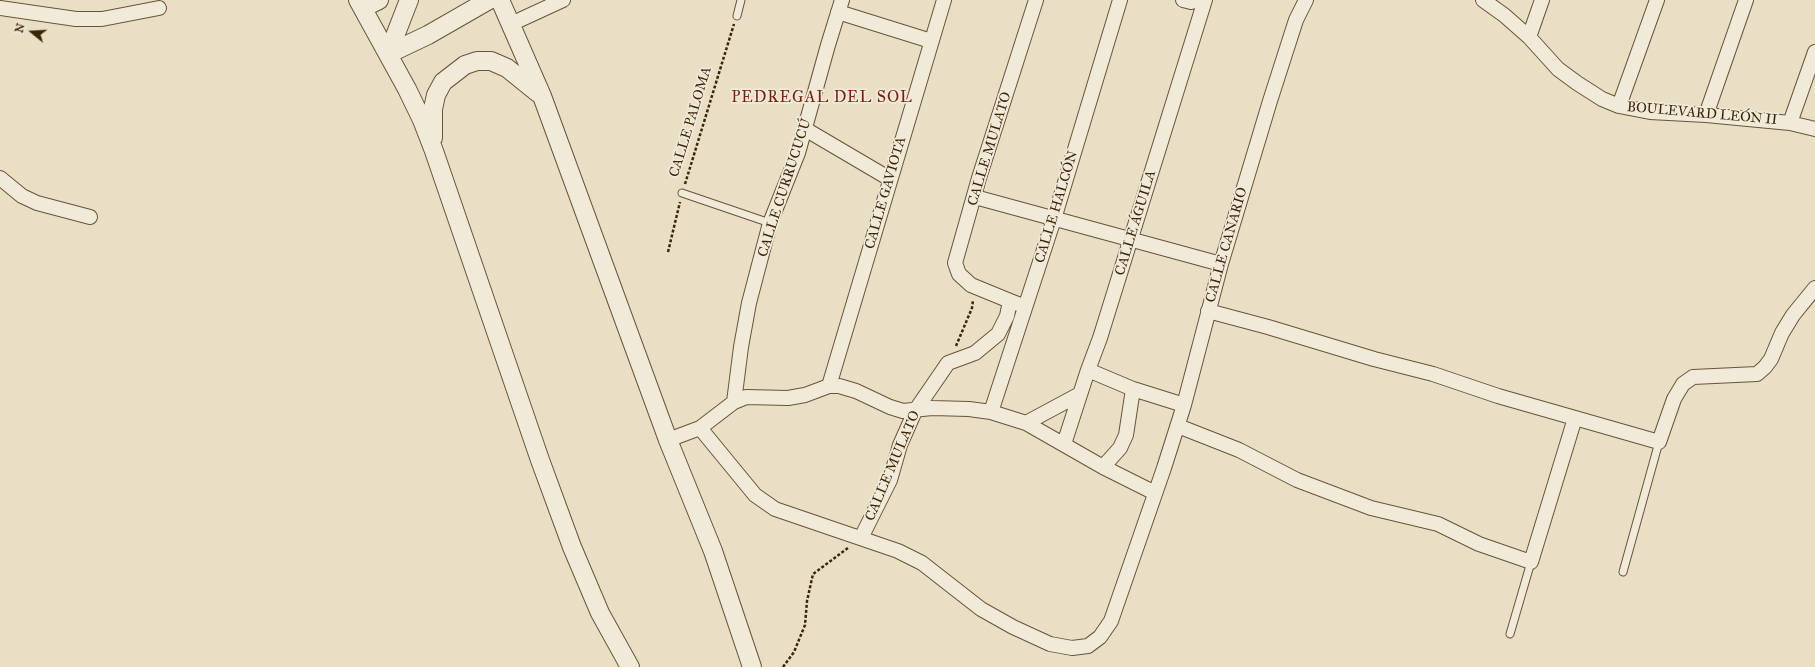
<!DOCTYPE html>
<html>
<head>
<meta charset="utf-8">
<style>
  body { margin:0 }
  #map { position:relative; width:1815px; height:667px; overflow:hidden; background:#e9dfc5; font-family:"IM FELL Great Primer",serif }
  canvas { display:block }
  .north { position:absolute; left:12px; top:12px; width:40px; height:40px; -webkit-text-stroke:3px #f1ead9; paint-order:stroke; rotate:288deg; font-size:11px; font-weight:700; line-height:16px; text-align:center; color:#3c260a }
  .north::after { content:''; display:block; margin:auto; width:14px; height:18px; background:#3c260a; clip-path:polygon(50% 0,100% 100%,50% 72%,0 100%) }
</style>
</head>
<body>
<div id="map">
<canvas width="1815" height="667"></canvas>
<div class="north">N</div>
</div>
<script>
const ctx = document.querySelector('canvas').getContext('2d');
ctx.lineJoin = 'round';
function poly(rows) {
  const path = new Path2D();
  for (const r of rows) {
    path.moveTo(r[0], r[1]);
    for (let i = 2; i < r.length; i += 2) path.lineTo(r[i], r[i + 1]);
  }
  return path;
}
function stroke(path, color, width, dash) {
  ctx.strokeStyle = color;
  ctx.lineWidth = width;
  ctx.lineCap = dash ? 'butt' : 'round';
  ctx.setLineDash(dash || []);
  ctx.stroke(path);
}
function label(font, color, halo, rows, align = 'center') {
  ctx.font = font + ' "IM FELL Great Primer",serif';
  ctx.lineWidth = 3.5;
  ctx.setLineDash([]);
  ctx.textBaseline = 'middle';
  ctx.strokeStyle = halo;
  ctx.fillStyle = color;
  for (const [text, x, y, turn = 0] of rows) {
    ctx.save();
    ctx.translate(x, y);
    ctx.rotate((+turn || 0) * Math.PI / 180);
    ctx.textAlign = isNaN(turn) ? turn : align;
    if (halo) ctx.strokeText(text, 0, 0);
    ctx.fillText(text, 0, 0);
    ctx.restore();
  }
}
const path = poly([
  [685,184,734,24],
  [668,252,680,202],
  [956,346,972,308,973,300],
  [783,667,794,652,805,625,807,601,813,574,848,548]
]);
const service = poly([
  [737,16,741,0],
  [682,193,770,223],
  [1623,572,1659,442],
  [1510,634,1531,562]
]);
const minor = poly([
  [1183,0,1191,2,1200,0],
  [1483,0,1504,15,1529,37,1558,69,1577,83,1602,99,1619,106,1650,112,1706,115,1790,123,1815,129],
  [0,8,76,19,102,19,159,8],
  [838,12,931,41],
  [511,24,563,0],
  [1529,37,1542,0],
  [1619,106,1657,0],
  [1706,115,1746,0],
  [1790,123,1815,52],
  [805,129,890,179],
  [0,178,22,196,37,203,90,217],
  [975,197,1221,264],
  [1010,301,971,285,959,274,955,263,979,178,1036,0],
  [1208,311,1268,327,1374,359,1433,374,1498,396,1659,442,1674,399,1683,384,1693,377,1757,374,1765,367,1771,359,1782,333,1793,315,1815,288],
  [1088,370,1133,389,1184,405],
  [829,386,944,0],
  [734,402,741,347,749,303,770,223,798,153,828,45,842,0],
  [991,412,1054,219,1120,0],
  [1026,423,1080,394],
  [1178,426,1239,450,1297,480,1371,508,1438,524,1479,544,1531,562,1575,418],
  [700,428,755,495,775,509,898,551,922,563,981,609,1013,627,1050,644,1072,648,1088,646,1100,637,1111,621,1164,468,1184,405,1221,264,1270,101,1296,20,1306,0],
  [668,440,700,428,734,402,746,397,788,398,805,395,829,386,839,386,856,391,890,407,903,411,932,408,969,409,991,412,1026,423,1103,467,1155,493],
  [1064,444,1088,370,1100,338,1205,0],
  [1103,467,1120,448,1126,435,1133,389],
  [861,538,890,480,900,445,915,411,948,363,975,353,998,334,1007,316,1010,301,1018,304]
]);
const tertiary = poly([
  [358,0,407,89,422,120,434,151,540,460,572,547,600,613,630,667],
  [500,0,542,96,668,440,713,551,752,667],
  [363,8,379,0],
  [388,54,428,35,489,0],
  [388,54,409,0],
  [433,138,433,109,436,95,443,82,465,65,477,61,491,61,507,68,538,93]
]);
const streetNames = [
  ["BOULEVARD LEÓN II",1702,114,5],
  ["CALLE PALOMA",691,122,-73],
  ["CALLE MULATO",990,149,-73],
  ["CALLE CURRUCUCÚ",785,188,-72],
  ["CALLE GAVIOTA",886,193,-74],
  ["CALLE HALCÓN",1057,207,-73],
  ["CALLE ÁGUILA",1136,223,-73],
  ["CALLE CANARIO",1227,245,-74],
  ["CALLE MULATO",893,466,-67]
];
const quarterNames = [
  ["PEDREGAL DEL SOL",822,98]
];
stroke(service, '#675439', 9);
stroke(minor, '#675439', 16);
stroke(tertiary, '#675439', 20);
stroke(path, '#3c260a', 2.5, [3, 2]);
stroke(service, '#f1ead9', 7);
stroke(minor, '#f1ead9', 14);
stroke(tertiary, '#f1ead9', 18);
label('14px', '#3c260a', '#f1ead9', streetNames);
ctx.letterSpacing = '1px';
label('16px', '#7a1f14', '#f1ead9', quarterNames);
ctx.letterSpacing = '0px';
</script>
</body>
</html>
